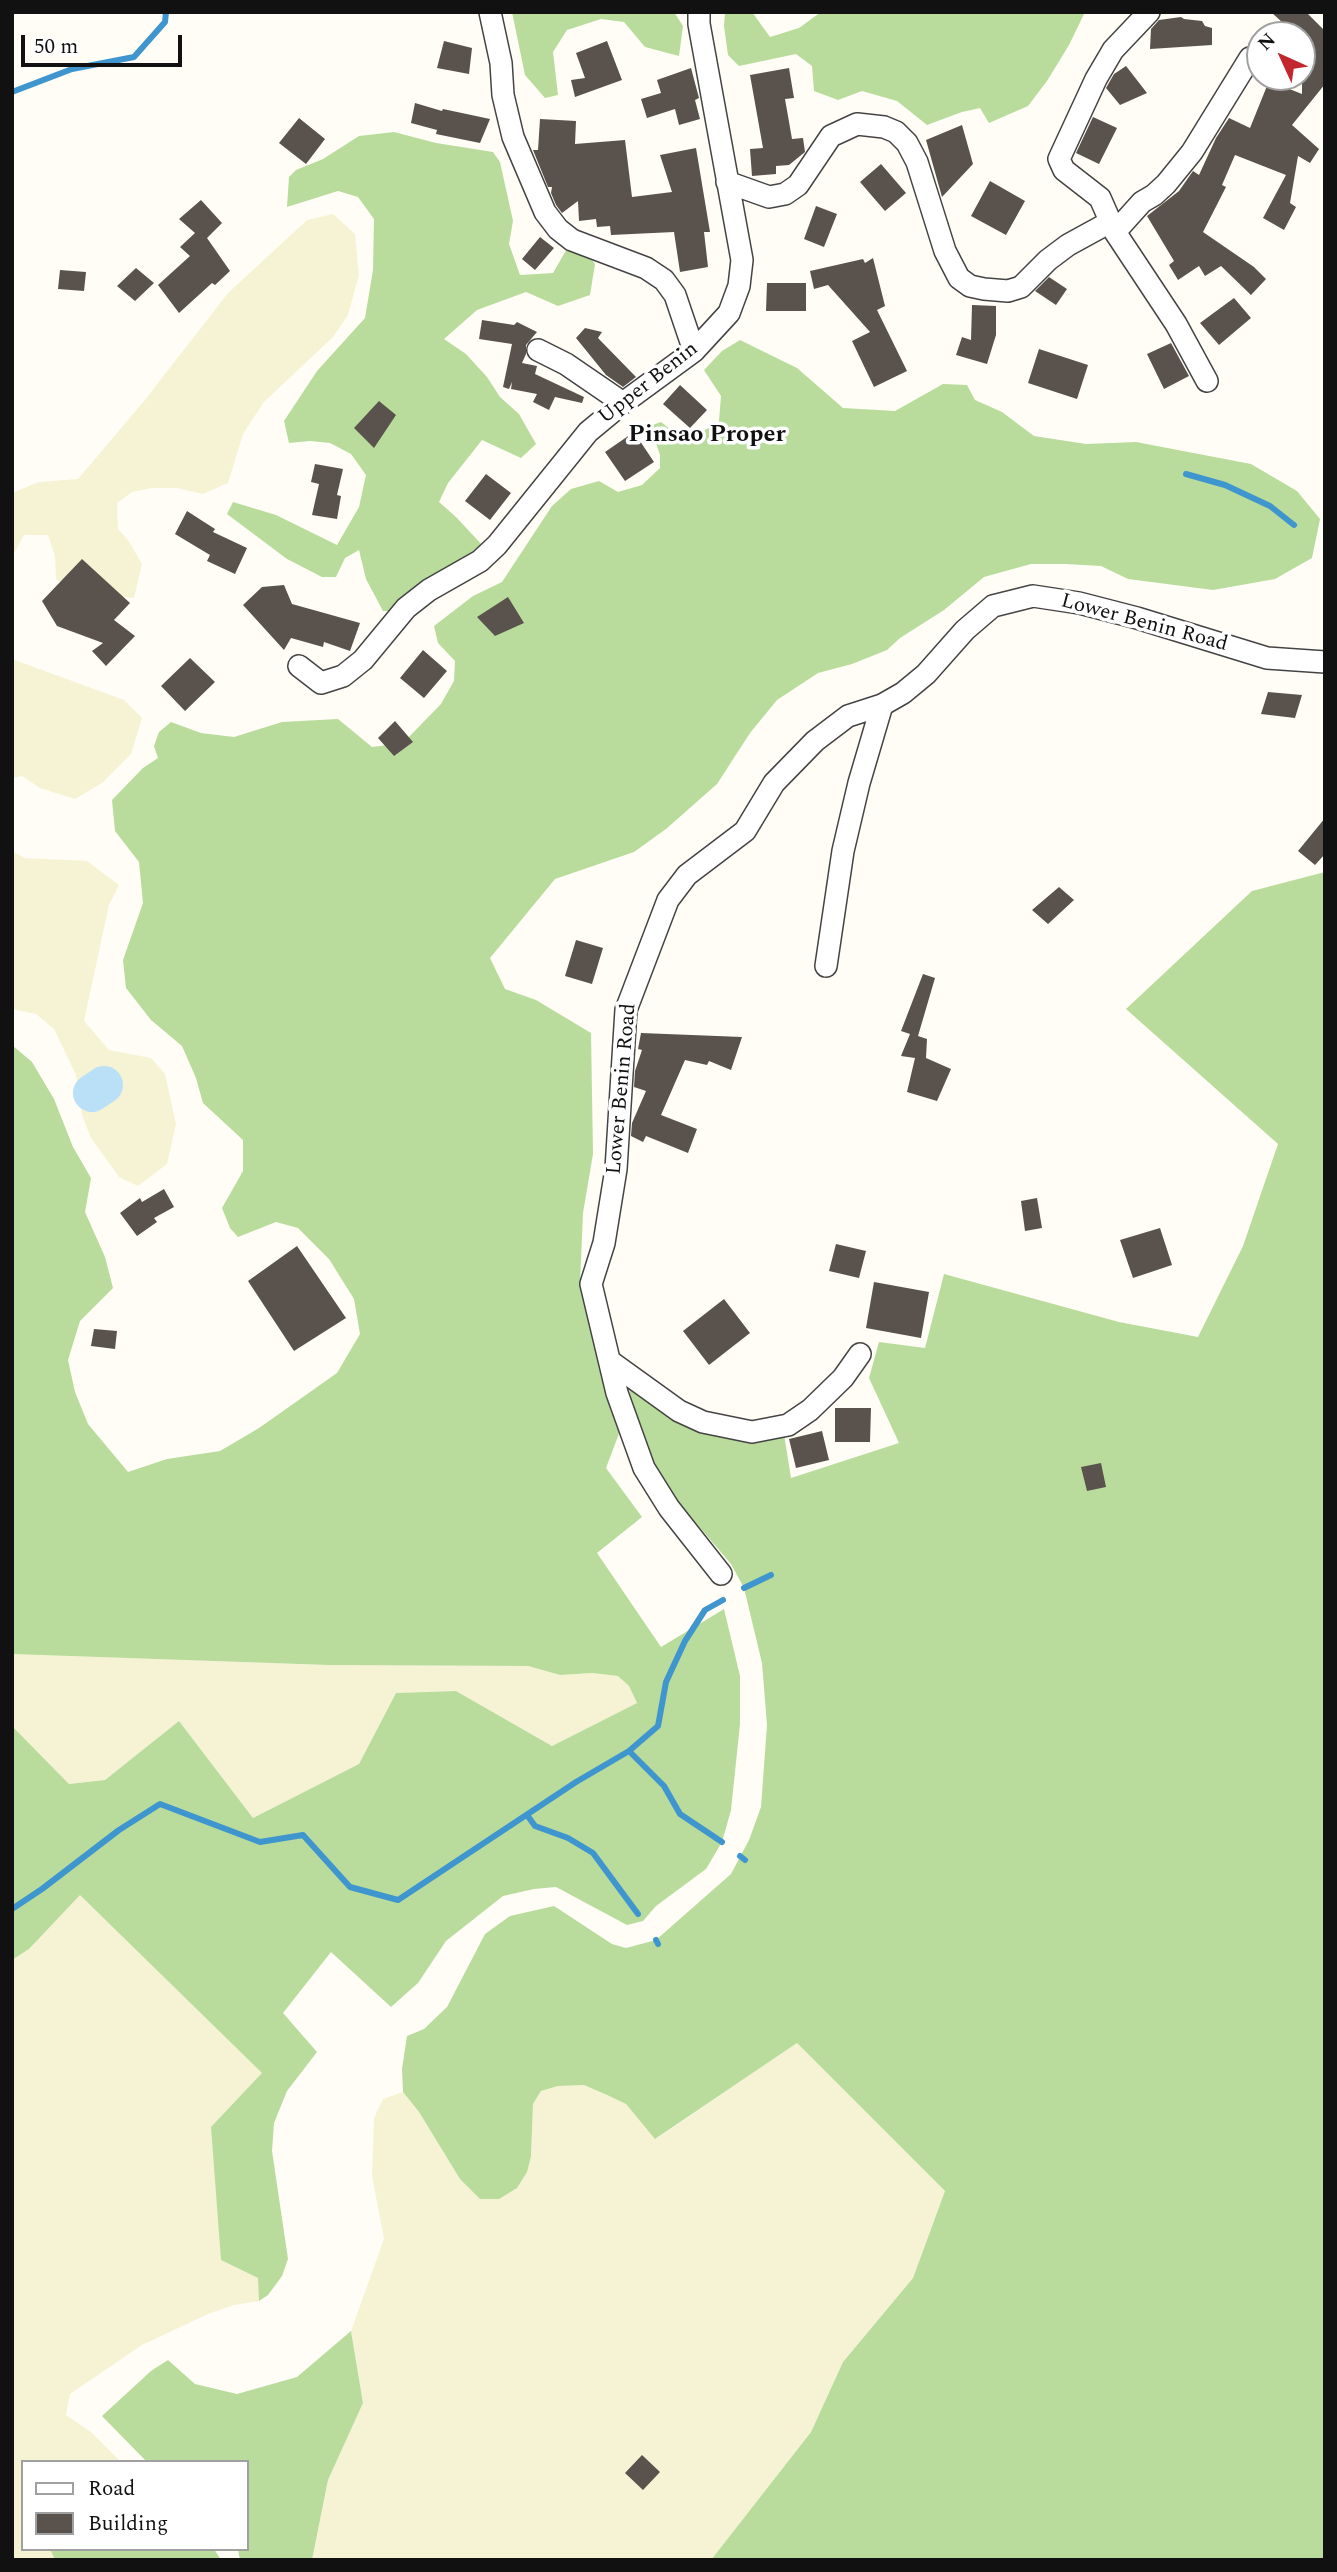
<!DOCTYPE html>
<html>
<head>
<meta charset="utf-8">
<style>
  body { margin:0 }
  #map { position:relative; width:1337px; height:2572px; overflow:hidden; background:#fffdf5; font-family:Spectral,serif }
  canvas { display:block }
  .frame { position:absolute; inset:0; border:14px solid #111; pointer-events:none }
  .legend { position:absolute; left:21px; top:2460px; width:228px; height:91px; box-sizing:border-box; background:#fff; border:2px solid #a0a0a0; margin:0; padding:9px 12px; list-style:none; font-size:21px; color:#111 }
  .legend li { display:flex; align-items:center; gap:14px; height:35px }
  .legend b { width:35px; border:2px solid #a0a0a0 }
  .north { position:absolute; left:1246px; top:21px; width:70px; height:70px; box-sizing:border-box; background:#fff; border:2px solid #a0a0a0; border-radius:50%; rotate:315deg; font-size:19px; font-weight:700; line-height:28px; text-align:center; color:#111 }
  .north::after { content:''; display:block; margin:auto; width:24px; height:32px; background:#c4262e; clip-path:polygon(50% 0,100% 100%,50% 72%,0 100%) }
  .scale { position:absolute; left:21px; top:35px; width:161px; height:32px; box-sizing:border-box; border:4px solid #111; border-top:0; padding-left:9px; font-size:21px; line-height:24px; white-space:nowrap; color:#111; -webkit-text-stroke:5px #fff; paint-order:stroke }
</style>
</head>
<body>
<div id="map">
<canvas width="1337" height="2572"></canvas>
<div class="frame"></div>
<ul class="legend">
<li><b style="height:9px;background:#fff"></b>Road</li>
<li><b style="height:19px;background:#5a524d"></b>Building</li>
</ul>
<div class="north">N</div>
<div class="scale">50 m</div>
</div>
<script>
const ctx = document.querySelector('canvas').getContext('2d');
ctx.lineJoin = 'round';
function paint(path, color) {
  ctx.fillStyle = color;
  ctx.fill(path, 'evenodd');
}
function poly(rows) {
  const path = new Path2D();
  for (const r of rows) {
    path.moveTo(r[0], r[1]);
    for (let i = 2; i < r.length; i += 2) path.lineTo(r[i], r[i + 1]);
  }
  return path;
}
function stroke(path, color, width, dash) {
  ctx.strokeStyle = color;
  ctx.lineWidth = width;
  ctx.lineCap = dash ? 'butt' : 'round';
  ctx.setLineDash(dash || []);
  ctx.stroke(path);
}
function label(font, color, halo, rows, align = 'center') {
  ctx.font = font + ' Spectral,serif';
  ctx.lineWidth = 7;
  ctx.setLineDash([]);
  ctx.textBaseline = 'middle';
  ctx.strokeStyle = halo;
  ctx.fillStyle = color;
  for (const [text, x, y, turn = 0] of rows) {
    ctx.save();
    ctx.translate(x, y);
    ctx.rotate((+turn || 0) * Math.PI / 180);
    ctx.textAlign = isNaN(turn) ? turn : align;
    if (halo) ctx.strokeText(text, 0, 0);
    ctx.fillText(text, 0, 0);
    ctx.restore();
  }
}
const farmland = poly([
  [333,214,355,234,359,275,348,315,333,337,264,402,243,434,228,483,203,494,177,488,152,488,132,492,117,503,118,529,128,540,142,564,134,598,75,592,56,579,55,556,48,535,24,535,12,557,12,493,39,482,78,479,144,401,228,293,307,220],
  [12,659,124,700,142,718,131,754,102,783,75,799,40,788,22,776,12,778],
  [12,851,25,858,87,861,119,885,109,905,84,1021,109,1050,151,1058,165,1074,176,1124,167,1164,138,1186,119,1177,91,1138,82,1115,76,1075,54,1029,36,1014,12,1009],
  [12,1654,328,1665,528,1666,560,1675,592,1673,619,1676,629,1686,637,1703,552,1746,456,1691,396,1693,359,1764,253,1818,179,1721,105,1780,69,1784,12,1726],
  [80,1894,262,2073,259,2301,234,2305,208,2314,142,2345,70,2394,66,2415,91,2432,121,2462,23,2462,23,2549,50,2549,55,2560,12,2560,12,1960,29,1949],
  [797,2043,945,2191,913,2278,843,2362,811,2432,711,2560,312,2560,328,2480,363,2403,351,2331,384,2239,372,2176,374,2118,383,2099,403,2092,419,2112,460,2179,531,2156,533,2104,541,2091,558,2086,584,2085,607,2095,626,2104,656,2139]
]);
const forest = poly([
  [512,12,674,12,683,26,679,56,645,47,624,22,601,19,567,30,553,52,558,95,545,98,525,75],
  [725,12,752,12,770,37,799,28,821,12,1085,12,1069,45,1047,81,1028,106,989,123,980,108,962,112,927,125,897,101,862,91,838,100,814,91,812,66,796,54,739,66,728,55,724,26],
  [394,132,436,143,493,152,500,162,513,221,509,244,520,275,553,273,568,247,583,248,595,264,590,295,558,306,526,292,477,310,444,339,466,354,487,377,500,397,519,414,536,444,521,458,482,440,448,483,439,502,456,517,483,546,397,611,383,611,366,579,359,550,345,558,336,577,322,577,287,559,227,514,233,502,276,515,337,545,359,507,366,475,351,454,330,443,310,441,289,443,284,421,317,371,365,318,373,270,374,219,358,197,338,191,287,207,289,177,296,170,323,159,359,136],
  [740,340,797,368,843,408,895,411,943,384,967,385,975,400,1002,412,1034,436,1086,444,1136,442,1251,464,1297,491,1320,519,1312,558,1275,579,1213,590,1128,579,1101,566,1065,564,1031,564,984,577,944,610,900,638,887,650,852,664,818,673,777,700,750,733,717,784,666,829,634,852,555,879,490,958,505,989,536,1000,591,1033,593,1154,583,1213,580,1283,620,1431,606,1468,642,1517,597,1553,661,1647,724,1609,740,1676,740,1724,731,1810,722,1842,706,1869,656,1906,643,1921,627,1925,556,1887,534,1889,503,1896,446,1941,418,1983,391,2007,331,1952,283,2013,317,2052,287,2091,274,2123,272,2151,288,2259,282,2276,268,2295,259,2301,258,2278,221,2260,211,2127,262,2073,80,1895,29,1949,12,1960,12,1726,69,1784,105,1780,179,1721,253,1818,359,1764,396,1693,456,1691,552,1746,637,1703,629,1686,618,1676,592,1673,560,1675,528,1666,328,1665,12,1654,12,1045,32,1062,54,1099,73,1147,91,1178,85,1212,105,1257,113,1288,80,1321,68,1360,75,1392,88,1424,128,1472,167,1459,220,1451,259,1428,337,1373,360,1334,354,1299,329,1259,298,1228,276,1222,238,1237,230,1228,222,1208,243,1171,243,1140,203,1103,196,1078,182,1046,151,1020,126,988,123,960,143,903,139,862,115,831,112,800,143,768,158,758,154,746,159,732,171,722,201,733,234,737,282,722,338,719,372,747,403,743,441,704,454,681,455,661,438,643,434,626,473,596,502,582,552,506,571,489,599,481,618,492,642,485,660,468,660,455,650,426,661,422,674,432,691,439,719,421,721,396,704,370,722,351],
  [1325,872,1325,2560,711,2560,811,2432,843,2362,913,2278,945,2191,797,2043,655,2139,626,2104,607,2095,584,2085,558,2086,541,2091,533,2104,531,2156,527,2172,517,2188,499,2199,480,2199,460,2179,419,2112,403,2092,402,2069,407,2036,424,2029,447,2007,485,1934,510,1916,554,1906,612,1944,626,1948,656,1940,731,1874,749,1840,761,1807,767,1725,762,1663,744,1588,731,1564,656,1476,636,1420,628,1385,699,1431,751,1442,784,1434,791,1478,899,1443,869,1378,879,1342,925,1348,944,1274,1119,1322,1198,1337,1243,1246,1278,1144,1126,1009,1252,891],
  [351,2331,363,2403,328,2480,312,2560,240,2560,238,2549,247,2549,247,2462,147,2462,102,2416,151,2371,168,2360,195,2384,237,2394,297,2377],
  [50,2549,214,2549,221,2560,55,2560]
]);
const stream = poly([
  [12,92,72,69,134,57,165,22,166,12],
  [1186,474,1225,485,1270,506,1294,525],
  [744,1588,771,1575],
  [629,1751,664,1786,680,1814,722,1842],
  [527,1815,535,1826,568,1838,593,1853,638,1914],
  [740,1856,745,1860],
  [12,1909,42,1889,119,1830,160,1804,260,1842,303,1835,350,1887,398,1900,576,1782,629,1751,658,1726,666,1682,685,1641,705,1610,723,1600],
  [656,1940,658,1944]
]);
const river = poly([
  [92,1093,104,1085]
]);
const building = poly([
  [1271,12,1306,12,1325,31,1325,84,1292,125,1319,149,1310,163,1298,156,1290,203,1296,207,1284,230,1263,218,1286,175,1235,155,1222,185,1226,187,1203,232,1254,267,1266,279,1251,295,1221,266,1205,276,1199,266,1178,280,1169,265,1174,261,1147,216,1179,191,1193,171,1199,175,1216,138,1229,118,1250,128,1269,81,1302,94,1302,67,1309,57,1302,51,1302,35,1296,35],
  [1181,17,1184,19,1202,21,1205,26,1212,28,1212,45,1150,49,1151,29,1159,20],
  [444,41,472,48,469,74,437,68],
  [607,41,622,80,575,97,571,80,585,78,576,53],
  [1126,66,1147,93,1120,105,1106,88,1114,74],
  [691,68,699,98,695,100,700,119,679,125,675,109,647,118,641,99,661,93,657,80],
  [789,68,794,98,785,99,792,139,803,138,805,152,789,165,776,166,776,174,752,176,750,149,763,148,750,75],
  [415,103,442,111,443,109,490,119,480,143,436,134,437,130,411,123],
  [1093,117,1117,128,1099,164,1076,153],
  [299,118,325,139,306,164,279,143],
  [540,119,576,121,575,144,625,140,632,197,672,192,660,155,696,148,710,232,704,232,708,267,680,272,674,232,611,235,610,226,597,227,596,219,579,221,578,201,562,213,556,205,551,193,552,187,548,187,533,150,538,150],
  [962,125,973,164,942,197,926,140],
  [881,164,906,193,885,211,860,182],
  [990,181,1025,201,1006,235,971,216],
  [201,200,222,223,207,238,230,271,215,285,212,283,179,313,158,285,190,256,180,247,195,233,179,219],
  [816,206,837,214,824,247,804,239],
  [540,237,554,248,535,270,522,259],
  [873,258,885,306,877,310,907,371,874,387,852,341,870,332,828,285,814,289,810,271,863,259,865,263],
  [136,268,154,283,135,301,117,286],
  [60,270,86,272,84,291,58,289],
  [1049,277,1067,289,1056,305,1035,291],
  [767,283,806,283,806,311,766,311],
  [1234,298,1251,318,1219,345,1200,323],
  [972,305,996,306,996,335,987,364,956,355,962,337,971,340],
  [482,320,514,325,517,322,537,332,526,345,526,354,522,363,537,366,535,374,584,397,582,403,555,397,549,410,533,402,537,394,511,389,512,382,509,389,503,387,512,344,479,339],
  [585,328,602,332,598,338,636,377,623,387,606,375,576,338],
  [1171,343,1189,376,1164,389,1147,354],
  [1039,349,1088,365,1077,399,1028,383],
  [680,385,707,410,690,428,663,404],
  [379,401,396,415,374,448,354,428],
  [634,432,654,462,625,481,605,452],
  [315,464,343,469,337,495,341,496,337,519,312,515,319,484,311,482],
  [486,474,511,493,490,520,465,501],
  [187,511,215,529,213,532,247,548,235,574,207,561,210,555,175,534],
  [82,559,130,603,114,620,135,636,106,666,92,651,103,643,57,626,42,601],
  [284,585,292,604,360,623,350,651,324,642,323,647,291,638,284,650,243,605,262,587],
  [508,597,524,623,495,636,477,617],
  [423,650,447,671,424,698,400,678],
  [190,658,215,682,185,711,161,686],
  [1268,692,1302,695,1295,718,1261,714],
  [395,721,413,742,394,756,378,738],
  [1325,818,1325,854,1315,865,1298,851],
  [1059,887,1074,900,1048,924,1032,910],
  [576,940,603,948,592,984,565,976],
  [923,974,935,978,918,1036,927,1039,926,1058,951,1069,937,1101,907,1092,915,1058,901,1056,910,1034,901,1031],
  [641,1033,742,1037,731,1070,709,1061,707,1065,685,1060,661,1115,697,1129,688,1153,646,1136,643,1142,631,1136,632,1123,646,1091,634,1087,635,1071,642,1050,638,1049],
  [164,1189,174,1207,154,1218,157,1222,137,1236,120,1213,140,1198,142,1202],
  [1037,1198,1042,1228,1025,1231,1021,1201],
  [1160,1228,1172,1265,1133,1278,1120,1240],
  [836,1244,866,1251,859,1278,829,1271],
  [297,1246,346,1318,294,1351,248,1281],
  [874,1282,929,1292,921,1338,866,1328],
  [724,1299,750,1333,709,1365,683,1331],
  [94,1329,117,1331,115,1349,91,1346],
  [835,1408,871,1408,870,1442,835,1442],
  [822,1431,829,1460,796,1468,789,1439],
  [1101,1463,1106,1487,1087,1491,1081,1467],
  [642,2455,660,2472,643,2490,625,2473]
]);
const street = poly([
  [490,12,501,63,503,95,513,137,545,212,558,229,572,240,646,268,664,280,675,295,694,351],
  [1149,12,1113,50,1096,79,1059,159,1064,170,1100,198,1115,232,1176,324,1207,381],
  [727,182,769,197,785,194,798,185,831,136,857,124,884,127,896,132,907,143,917,162,945,251,959,278,970,286,984,289,1008,291,1021,287,1048,260,1068,245,1110,222],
  [1115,232,1142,202,1154,195,1166,184,1192,152,1250,58],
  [538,350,566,364,623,403],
  [299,666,321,683,343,676,363,660,406,608,429,590,480,561,497,545,588,432,623,403,694,351,729,313,739,286,742,260,699,24,699,12],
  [826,966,843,851,859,783,882,705],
  [611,1362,679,1411,703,1422,752,1432,788,1425,810,1410,843,1378,860,1354],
  [721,1574,669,1508,644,1468,617,1393,591,1284,604,1243,616,1169,626,1010,668,900,687,875,745,831,774,783,815,741,848,716,882,705,903,693,926,674,965,630,993,606,1033,596,1079,603,1137,618,1267,658,1325,662]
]);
const streetNames = [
  ["Upper Benin",649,384,-38],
  ["Lower Benin Road",1144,624,15],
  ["Lower Benin Road",623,1089,-85]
];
const quarterNames = [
  ["Pinsao Proper",707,436]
];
paint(farmland, '#f6f3d4');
paint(forest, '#b9dc9c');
stroke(stream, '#3f96cf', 6);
stroke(river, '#b9e0f7', 38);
paint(building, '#5a524d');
stroke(street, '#444', 24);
stroke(street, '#fff', 21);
label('21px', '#111', '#fff', streetNames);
label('bold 24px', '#111', '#fff', quarterNames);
</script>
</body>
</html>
